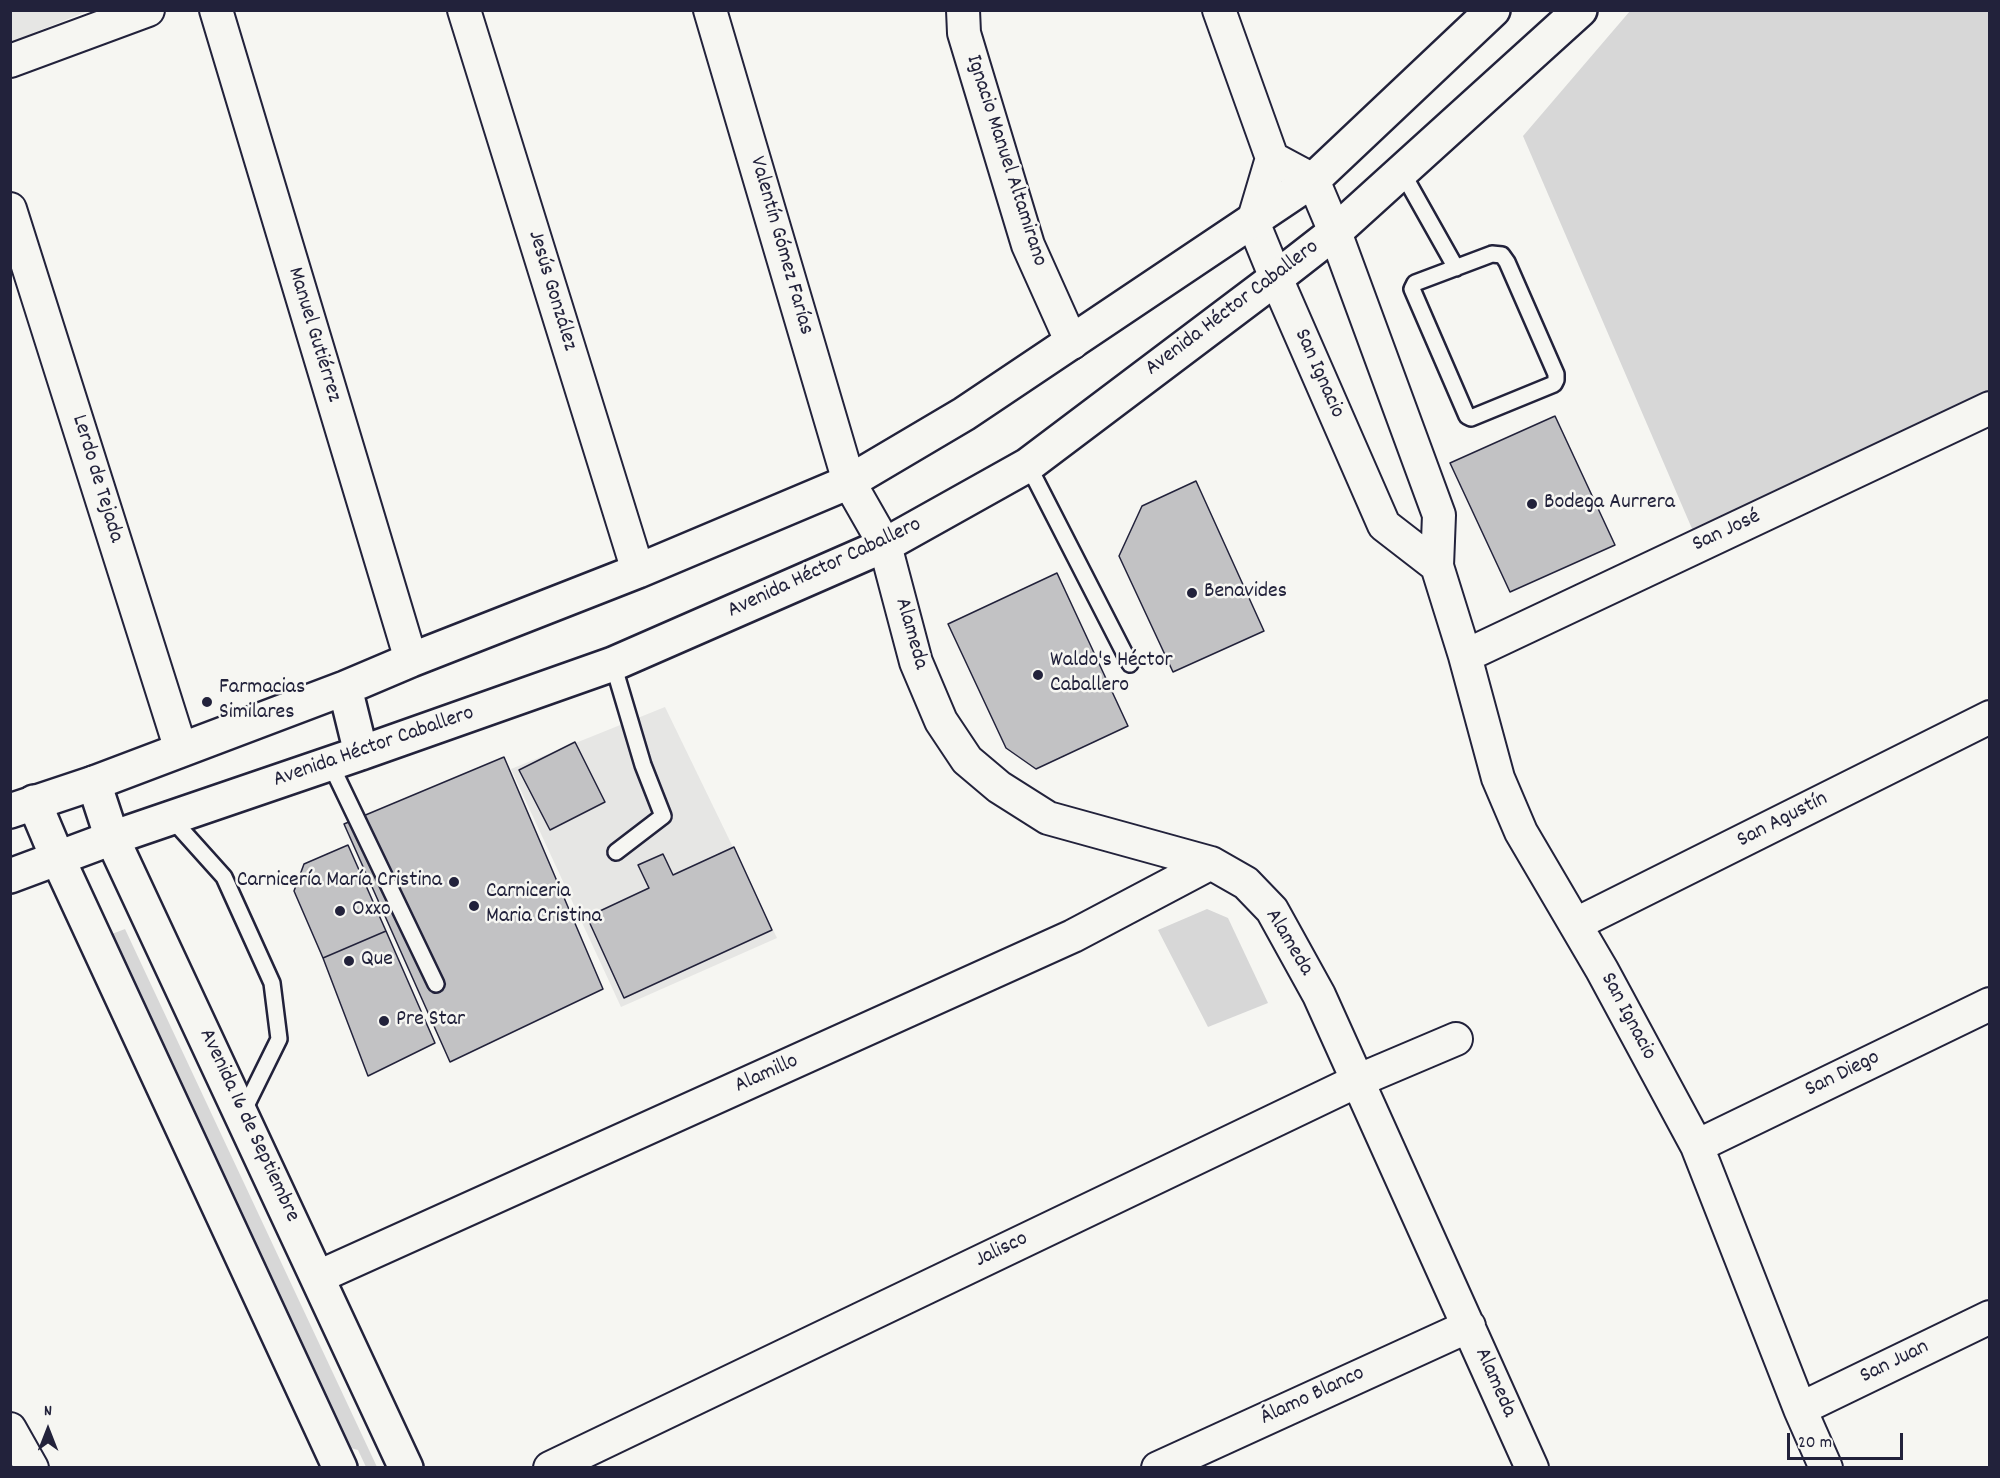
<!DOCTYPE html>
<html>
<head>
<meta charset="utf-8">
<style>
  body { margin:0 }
  #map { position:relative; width:2000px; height:1478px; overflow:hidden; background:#f6f6f2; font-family:Dekko,sans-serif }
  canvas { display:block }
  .frame { position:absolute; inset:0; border:12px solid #22223b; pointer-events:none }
  .north { position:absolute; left:18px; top:1400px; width:60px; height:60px; -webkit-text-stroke:4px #f6f6f2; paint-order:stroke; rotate:0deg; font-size:16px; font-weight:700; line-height:24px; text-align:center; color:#22223b }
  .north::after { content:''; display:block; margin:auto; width:21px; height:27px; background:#22223b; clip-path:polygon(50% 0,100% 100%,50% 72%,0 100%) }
  .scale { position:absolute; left:1787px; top:1433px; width:116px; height:27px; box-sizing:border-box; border:3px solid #22223b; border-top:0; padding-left:8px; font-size:18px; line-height:21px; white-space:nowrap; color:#22223b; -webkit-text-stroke:4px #f6f6f2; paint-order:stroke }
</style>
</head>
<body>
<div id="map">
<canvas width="2000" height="1478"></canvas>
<div class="frame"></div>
<div class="north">N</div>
<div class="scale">20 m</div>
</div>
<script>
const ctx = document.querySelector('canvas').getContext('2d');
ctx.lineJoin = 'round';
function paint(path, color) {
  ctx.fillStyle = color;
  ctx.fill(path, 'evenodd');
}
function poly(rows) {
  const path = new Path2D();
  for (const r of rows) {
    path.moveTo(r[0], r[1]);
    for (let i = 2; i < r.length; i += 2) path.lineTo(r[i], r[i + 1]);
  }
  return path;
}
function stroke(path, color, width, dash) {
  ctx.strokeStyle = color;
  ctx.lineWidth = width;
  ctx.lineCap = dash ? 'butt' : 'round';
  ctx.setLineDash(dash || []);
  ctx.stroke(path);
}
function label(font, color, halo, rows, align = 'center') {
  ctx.font = font + ' Dekko,sans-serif';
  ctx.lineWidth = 5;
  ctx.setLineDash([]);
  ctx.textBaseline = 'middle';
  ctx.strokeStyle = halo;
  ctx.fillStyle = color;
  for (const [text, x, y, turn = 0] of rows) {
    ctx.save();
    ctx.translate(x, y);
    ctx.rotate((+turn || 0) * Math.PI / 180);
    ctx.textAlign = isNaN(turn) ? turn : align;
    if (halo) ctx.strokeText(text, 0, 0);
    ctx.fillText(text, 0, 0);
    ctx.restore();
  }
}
const built = poly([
  [11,10,88,10,88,11,11,42],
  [665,707,777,938,621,1007,511,769]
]);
const green = poly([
  [1630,11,1989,11,1989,390,1693,531,1523,136],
  [1207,909,1228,918,1268,1003,1208,1027,1158,930],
  [125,929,377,1467,366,1467,358,1450,340,1445,104,937]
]);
const building = poly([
  [1555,416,1615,545,1510,592,1450,463,1555,416],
  [1196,481,1264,631,1173,672,1119,556,1142,506,1196,481],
  [1057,573,1128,726,1036,769,1006,748,948,624,1057,573],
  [575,742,605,802,550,830,519,770,575,742],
  [504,757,603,989,450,1062,344,824,504,757],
  [348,845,386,931,323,958,294,891,304,864,348,845],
  [734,847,772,930,624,998,587,917,649,888,638,865,663,854,673,875,734,847],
  [386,931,435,1043,368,1076,323,958,386,931]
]);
const service = poly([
  [1402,172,1456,268],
  [1492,254,1502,255,1507,262,1556,374,1556,380,1554,384,1471,418,1467,416,1412,289,1415,283,1492,254],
  [1028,465,1130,664],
  [613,664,643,765,663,816,616,852],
  [330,763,436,984],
  [171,818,224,877,272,983,279,1039,242,1114]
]);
const minor = poly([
  [216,10,411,660],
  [464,10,638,571],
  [710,10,849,482,885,545,916,662,941,721,967,760,999,787,1048,818,1211,863,1246,883,1272,910,1319,995,1532,1468],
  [963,10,964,33,1028,245,1072,343],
  [1219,10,1272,158,1253,222,1276,278,1384,525,1437,566],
  [10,61,148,10],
  [1272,158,1313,180,1335,232,1439,515,1437,566,1465,656,1498,778,1521,832,1602,970,1697,1146,1800,1409,1826,1468],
  [10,209,181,750],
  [1465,656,1990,408],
  [1576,924,1990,717],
  [1697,1146,1990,1004],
  [318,1277,1073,936,1211,863],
  [1800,1409,1990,1317],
  [10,1429,32,1468],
  [550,1468,1357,1081,1456,1039],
  [1158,1468,1469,1326]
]);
const tertiary = poly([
  [94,783,112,838,406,1468],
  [34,802,58,859,340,1468]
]);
const secondary = poly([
  [345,688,361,753],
  [10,811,94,783,345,688,411,660,638,571,849,482,964,414,1313,180,1493,10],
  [10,876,112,838,361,753,613,664,885,545,1028,465,1276,278,1335,232,1580,10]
]);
const markers = [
  [1532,504,6,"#22223b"],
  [1192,593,6,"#22223b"],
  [1038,675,6,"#22223b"],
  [207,702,6,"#22223b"],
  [454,882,6,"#22223b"],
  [474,906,6,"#22223b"],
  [340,911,6,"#22223b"],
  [349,961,6,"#22223b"],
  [384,1021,6,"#22223b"]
];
const streetNames = [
  ["Ignacio Manuel Altamirano",1005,161,72],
  ["Valentín Gómez Farías",780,246,74],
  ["Jesús González",551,291,73],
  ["Avenida Héctor Caballero",1233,309,-37],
  ["Manuel Gutiérrez",313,335,73],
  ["San Ignacio",1318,374,66],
  ["Lerdo de Tejada",96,479,73],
  ["San José",1727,532,-25],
  ["Avenida Héctor Caballero",825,569,-25],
  ["Alameda",910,634,74],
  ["Avenida Héctor Caballero",374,748,-19],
  ["San Agustín",1783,821,-27],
  ["Alameda",1288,943,59],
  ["San Ignacio",1627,1017,62],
  ["Alamillo",767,1075,-24],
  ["San Diego",1843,1075,-26],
  ["Avenida 16 de Septiembre",248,1126,65],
  ["Jalisco",1002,1251,-26],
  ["San Juan",1895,1363,-26],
  ["Alameda",1494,1383,66],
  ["Álamo Blanco",1313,1397,-25]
];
const poiNames = [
  ["Bodega Aurrera",1544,504],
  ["Benavides",1204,593],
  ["Waldo's Héctor",1050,662],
  ["Caballero",1050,687],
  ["Farmacias",219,689],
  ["Similares",219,714],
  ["Carnicería María Cristina",442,882,"right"],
  ["Carniceria",486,893],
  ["Maria Cristina",486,918],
  ["Oxxo",352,911],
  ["Que",361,961],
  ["Pre Star",396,1021]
];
paint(built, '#e6e6e4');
paint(green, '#d7d7d7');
paint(building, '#c2c2c4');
stroke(building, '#22223b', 1.5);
stroke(service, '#22223b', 20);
stroke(minor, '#22223b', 36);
stroke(tertiary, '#22223b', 38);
stroke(secondary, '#22223b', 38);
stroke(service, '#f6f6f2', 15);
stroke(minor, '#f6f6f2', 32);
stroke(tertiary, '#f6f6f2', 33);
stroke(secondary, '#f6f6f2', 33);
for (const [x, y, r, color] of markers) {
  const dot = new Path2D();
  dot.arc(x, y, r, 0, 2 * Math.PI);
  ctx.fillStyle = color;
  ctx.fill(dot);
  stroke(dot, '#f6f6f2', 2);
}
label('22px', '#22223b', '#f6f6f2', streetNames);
label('22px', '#22223b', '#f6f6f2', poiNames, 'left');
</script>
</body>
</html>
